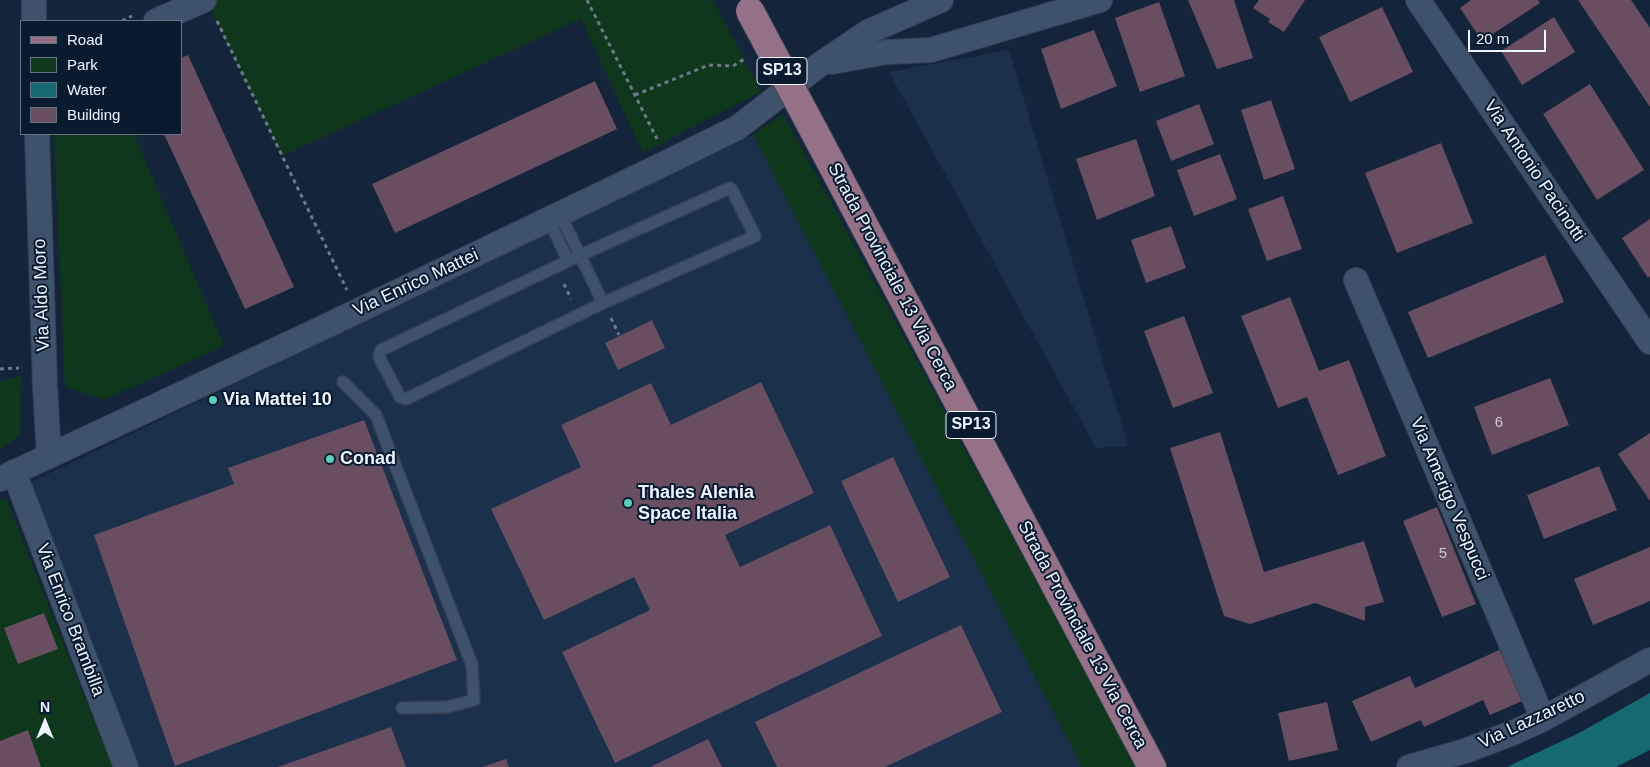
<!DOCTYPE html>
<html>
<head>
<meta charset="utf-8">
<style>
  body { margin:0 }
  #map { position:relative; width:1650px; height:767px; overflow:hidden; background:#14253b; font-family:Helvetica,sans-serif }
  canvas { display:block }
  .legend { position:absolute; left:20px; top:20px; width:162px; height:115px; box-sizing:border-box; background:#0a1b30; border:1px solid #657282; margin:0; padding:6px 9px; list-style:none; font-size:15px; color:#eef5fe }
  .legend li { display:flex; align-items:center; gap:10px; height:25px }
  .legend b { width:25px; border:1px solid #657282 }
  .north { position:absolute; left:20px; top:697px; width:50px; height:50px; -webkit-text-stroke:4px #0a1b30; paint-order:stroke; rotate:0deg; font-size:14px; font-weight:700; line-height:20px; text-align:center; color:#eef5fe }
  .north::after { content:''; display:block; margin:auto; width:18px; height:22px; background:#eef5fe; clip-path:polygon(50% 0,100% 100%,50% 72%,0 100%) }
  .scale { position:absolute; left:1468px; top:30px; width:78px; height:22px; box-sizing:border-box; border:2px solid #eef5fe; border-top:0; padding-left:6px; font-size:15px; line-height:18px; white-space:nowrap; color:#eef5fe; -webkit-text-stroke:4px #0a1b30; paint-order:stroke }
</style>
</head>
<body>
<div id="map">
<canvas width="1650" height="767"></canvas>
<ul class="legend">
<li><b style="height:6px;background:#947187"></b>Road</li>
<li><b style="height:14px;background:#0f371c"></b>Park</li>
<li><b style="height:14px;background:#166972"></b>Water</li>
<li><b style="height:14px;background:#694d61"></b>Building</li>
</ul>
<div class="north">N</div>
<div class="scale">20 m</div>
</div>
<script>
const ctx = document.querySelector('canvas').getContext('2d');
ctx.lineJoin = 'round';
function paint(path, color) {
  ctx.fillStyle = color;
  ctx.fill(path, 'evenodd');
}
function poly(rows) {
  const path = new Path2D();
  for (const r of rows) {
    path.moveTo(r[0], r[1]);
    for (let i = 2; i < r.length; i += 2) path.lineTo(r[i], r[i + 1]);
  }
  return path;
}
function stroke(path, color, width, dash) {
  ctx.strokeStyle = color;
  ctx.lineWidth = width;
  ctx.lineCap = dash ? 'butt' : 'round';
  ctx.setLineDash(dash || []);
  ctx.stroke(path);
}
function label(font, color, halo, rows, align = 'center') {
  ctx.font = font + ' Helvetica,sans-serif';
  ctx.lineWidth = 4;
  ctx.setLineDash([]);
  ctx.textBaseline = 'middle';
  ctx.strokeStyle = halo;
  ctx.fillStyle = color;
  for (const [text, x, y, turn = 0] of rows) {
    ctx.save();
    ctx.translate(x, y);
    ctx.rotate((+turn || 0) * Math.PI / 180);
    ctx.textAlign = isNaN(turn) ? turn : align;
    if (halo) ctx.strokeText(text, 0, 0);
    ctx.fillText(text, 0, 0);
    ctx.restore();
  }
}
const built = poly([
  [1009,50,1128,445,1128,446,1096,448,889,72],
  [753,135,1082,767,136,767,27,484]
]);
const green = poly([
  [206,0,713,0,761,92,643,153,581,19,282,156],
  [783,114,1137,767,1082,767,753,135],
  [54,134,134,134,224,346,104,400,65,387],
  [21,376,20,435,0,450,0,381],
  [6,498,112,767,0,767,0,501]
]);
const water = poly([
  [1650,693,1650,750,1616,767,1507,767,1579,733]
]);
const building = poly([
  [1188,0,1234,0,1253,58,1217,69],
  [1259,0,1305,0,1284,32,1268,22,1270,19,1253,8],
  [1471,0,1538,0,1540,3,1482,41,1460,8],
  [1578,0,1631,0,1650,28,1650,107],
  [1159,2,1185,76,1140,92,1115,18],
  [1382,7,1413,72,1350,102,1319,37],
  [1554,17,1575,52,1522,85,1501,51],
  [1094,30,1117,86,1061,109,1041,49],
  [188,55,294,287,245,309,164,134,181,134,181,58],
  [595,81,617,129,395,233,372,184],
  [1590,84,1644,170,1597,200,1543,114],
  [1271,100,1295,169,1264,180,1241,110],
  [1199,104,1214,144,1171,161,1156,121],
  [1136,139,1155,196,1097,220,1076,159],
  [1441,143,1473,223,1397,253,1365,173],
  [1220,154,1237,199,1194,216,1177,170],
  [1283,196,1302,249,1267,261,1248,209],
  [1650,219,1650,276,1648,278,1622,238],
  [1171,226,1186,268,1146,283,1131,240],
  [1545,255,1564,302,1428,358,1408,312],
  [1290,297,1319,371,1349,360,1386,456,1338,475,1307,397,1278,408,1241,316],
  [1184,316,1213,393,1173,408,1144,331],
  [652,320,665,348,618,370,605,343],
  [1550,378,1569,425,1492,455,1474,407],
  [761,382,814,493,725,535,740,567,830,525,882,636,615,763,562,652,650,610,634,577,544,620,491,509,581,467,561,425,651,383,671,425],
  [364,420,457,660,175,766,94,535,234,484,228,468],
  [1220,432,1264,572,1364,541,1384,602,1365,607,1365,621,1315,603,1250,624,1224,616,1170,448],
  [1650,433,1650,501,1618,454],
  [893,457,950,577,898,602,841,481],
  [1599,466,1617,510,1544,539,1527,495],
  [1437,507,1476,604,1442,617,1403,521],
  [1650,547,1650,601,1593,625,1574,579],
  [44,613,58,649,18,664,4,628],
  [961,625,1002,712,885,767,777,767,755,722],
  [1506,647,1529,698,1490,715,1483,700,1424,727,1421,720,1371,742,1352,701,1410,676,1415,688],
  [1327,702,1338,750,1289,761,1278,713],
  [391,727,406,767,278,767],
  [28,730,41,767,0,767,0,741],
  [708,739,722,767,650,767],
  [506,759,509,767,482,767]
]);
const path = poly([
  [587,0,657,139],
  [122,21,132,16],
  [217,21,347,290],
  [635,95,709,65,733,66,746,58],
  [564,284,571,299],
  [611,318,619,335],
  [0,369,19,368]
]);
const lane = poly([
  [549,220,568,261,381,350,379,357,400,397,406,399,603,303,560,214],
  [574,258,730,188,732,190,755,236,603,303],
  [343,382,376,415,472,665,474,700,447,707,402,708]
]);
const street = poly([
  [34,0,34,21],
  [1418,0,1650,342],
  [156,21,204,0],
  [831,62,887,52,931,50,1100,0],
  [37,134,45,386,49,456],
  [1356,280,1543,719],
  [14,472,126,767],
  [0,479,318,330,668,162,737,128,819,65,868,32,941,0],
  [1409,767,1465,751,1515,732,1543,719,1650,660]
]);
const primary = poly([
  [814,131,1152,767]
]);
const primaryBridge = poly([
  [750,11,814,131]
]);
const markers = [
  [213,400,5,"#5dceb9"],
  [330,459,5,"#5dceb9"],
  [628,503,5,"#5dceb9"]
];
const numberNames = [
  ["6",1499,423],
  ["5",1443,554]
];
const shields = [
  [782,71,50],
  [971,425,50]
];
const shieldNames = [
  ["SP13",782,71],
  ["SP13",971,425]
];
const streetNames = [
  ["Via Antonio Pacinotti",1534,171,56],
  ["Strada Provinciale 13 Via Cerca",892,277,62],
  ["Via Enrico Mattei",416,283,-25],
  ["Via Aldo Moro",42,295,-92],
  ["Via Amerigo Vespucci",1449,499,67],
  ["Via Enrico Brambilla",70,620,69],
  ["Strada Provinciale 13 Via Cerca",1082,635,62],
  ["Via Lazzaretto",1532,720,-25]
];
const poiNames = [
  ["Via Mattei 10",223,400],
  ["Conad",340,459],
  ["Thales Alenia",638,493],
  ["Space Italia",638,514]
];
paint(built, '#1a304b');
paint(green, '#0f371c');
paint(water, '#166972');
paint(building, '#694d61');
stroke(lane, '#354052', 14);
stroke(street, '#354052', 26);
stroke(primary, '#354052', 30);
stroke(path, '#6c7989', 3, [4, 4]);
stroke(lane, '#3f526b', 11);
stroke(street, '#3f526b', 24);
stroke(primary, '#947187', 28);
stroke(primaryBridge, '#354052', 30, []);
stroke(primaryBridge, '#947187', 28);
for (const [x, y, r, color] of markers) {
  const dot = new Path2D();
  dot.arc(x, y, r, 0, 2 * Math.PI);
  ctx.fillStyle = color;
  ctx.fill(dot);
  stroke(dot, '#0a1b30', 2);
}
label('15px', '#cdcbd7', null, numberNames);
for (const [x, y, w] of shields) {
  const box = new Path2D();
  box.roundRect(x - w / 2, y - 13.5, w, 27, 4);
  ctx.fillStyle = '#0a1b30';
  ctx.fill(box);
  stroke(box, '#eef5fe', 1);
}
label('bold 16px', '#eef5fe', null, shieldNames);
label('18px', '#eef5fe', '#0a1b30', streetNames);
label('bold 18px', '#eef5fe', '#0a1b30', poiNames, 'left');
</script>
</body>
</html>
